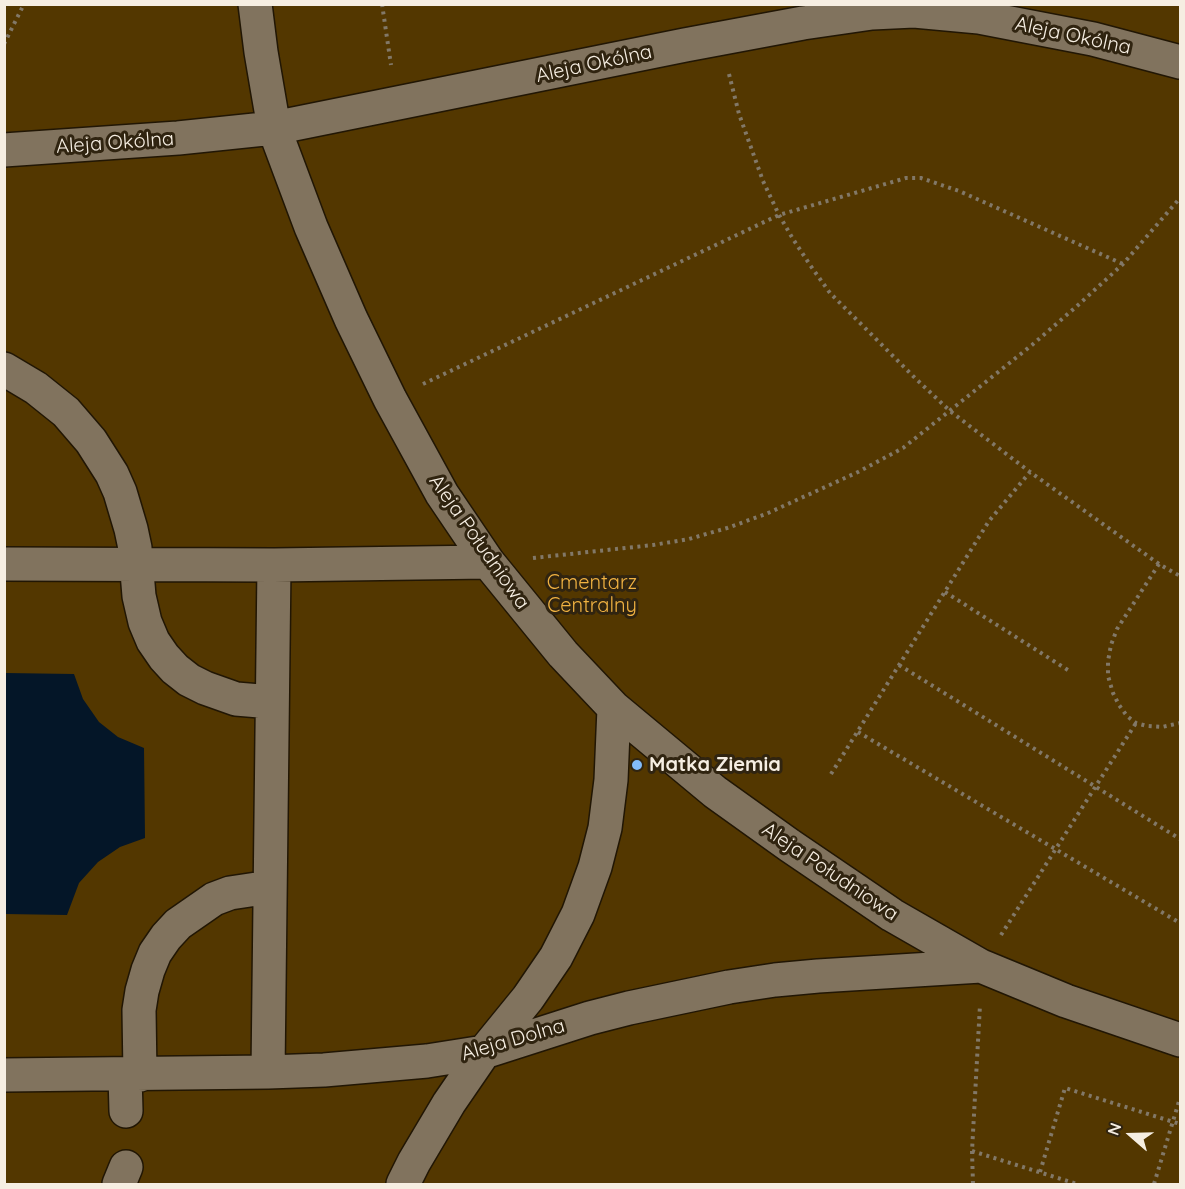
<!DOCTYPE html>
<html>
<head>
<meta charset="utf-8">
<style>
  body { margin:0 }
  #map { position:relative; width:1185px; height:1189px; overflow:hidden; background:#3a2e1a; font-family:Quicksand,sans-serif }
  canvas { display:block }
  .frame { position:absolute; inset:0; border:6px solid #f6eee2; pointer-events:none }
  .north { position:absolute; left:1101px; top:1105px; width:60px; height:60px; -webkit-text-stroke:4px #302410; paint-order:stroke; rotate:290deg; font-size:16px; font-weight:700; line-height:24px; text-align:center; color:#f6eee2 }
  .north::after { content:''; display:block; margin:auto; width:21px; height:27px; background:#f6eee2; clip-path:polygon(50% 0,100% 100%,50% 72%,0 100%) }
</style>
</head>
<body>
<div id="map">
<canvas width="1185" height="1189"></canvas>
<div class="frame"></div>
<div class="north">N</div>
</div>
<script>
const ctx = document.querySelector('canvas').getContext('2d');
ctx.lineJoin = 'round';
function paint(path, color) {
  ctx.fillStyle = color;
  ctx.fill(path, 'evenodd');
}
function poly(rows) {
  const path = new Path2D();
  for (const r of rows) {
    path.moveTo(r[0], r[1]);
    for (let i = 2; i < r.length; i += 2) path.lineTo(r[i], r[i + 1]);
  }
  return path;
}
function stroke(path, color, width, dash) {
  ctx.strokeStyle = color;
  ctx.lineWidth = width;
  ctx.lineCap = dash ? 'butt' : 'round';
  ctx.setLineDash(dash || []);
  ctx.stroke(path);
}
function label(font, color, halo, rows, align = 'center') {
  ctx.font = font + ' Quicksand,sans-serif';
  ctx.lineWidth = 6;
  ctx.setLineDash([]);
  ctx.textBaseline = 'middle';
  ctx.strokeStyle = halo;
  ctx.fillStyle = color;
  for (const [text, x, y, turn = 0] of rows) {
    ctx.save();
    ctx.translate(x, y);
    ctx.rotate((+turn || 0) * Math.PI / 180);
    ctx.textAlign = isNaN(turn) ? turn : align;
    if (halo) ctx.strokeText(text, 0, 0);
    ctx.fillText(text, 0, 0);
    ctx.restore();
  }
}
const green = poly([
  [5,5,1180,5,1180,1184,5,1184]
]);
const water = poly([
  [5,673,74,674,83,699,99,722,118,737,144,748,145,838,120,847,98,862,79,883,67,915,5,914]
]);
const path = poly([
  [382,4,391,65],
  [4,44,24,4],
  [729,74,739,114,763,181,779,215,793,239,810,265,830,293,915,378,950,411,1030,472,1159,564,1180,576],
  [423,384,779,215,906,178,921,178,959,191,1123,264],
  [533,558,653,545,689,539,727,528,766,514,858,472,903,448,1032,345,1077,306,1123,264,1180,198],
  [1159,564,1117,629,1111,645,1108,661,1108,676,1113,693,1119,705,1127,716,1136,723,1147,726,1162,727,1180,723],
  [945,592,1071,672],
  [899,665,1180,839],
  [858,732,1180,923],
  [831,774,989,521,1030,472],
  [1001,935,1136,723],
  [972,1151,1077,1184],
  [1040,1172,1065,1088,1180,1124],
  [973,1184,972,1151,980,1005],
  [1154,1184,1180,1098]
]);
const street = poly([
  [255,4,261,52,274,128,311,227,351,319,390,399,442,494,488,562,563,654,614,708,715,792,789,845,892,915,981,966,1066,1001,1180,1040],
  [4,150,178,138,274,128,685,45,803,23,872,13,914,11,979,17,1093,39,1180,62],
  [4,369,36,388,66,412,91,441,112,474,120,492,131,529,135,548,139,596,145,622,153,641,164,657,175,669,189,680,205,688,236,699,272,702],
  [4,564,274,565,488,562],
  [268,1072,274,565],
  [4,1075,268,1072,324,1070,427,1061,484,1052,590,1018,629,1008,729,987,775,980,818,976,981,966],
  [125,1075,126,1111],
  [140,1075,139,1010,142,991,148,970,155,953,166,937,178,924,214,899,230,893,270,887],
  [119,1184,126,1167],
  [403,1184,414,1162,449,1103,484,1052,528,998,556,957,578,914,595,867,605,828,611,780,614,708]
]);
const markers = [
  [637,765,6,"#82bcfa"]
];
const streetNames = [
  ["Aleja Okólna",1073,36,12],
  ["Aleja Okólna",594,64,-12],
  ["Aleja Okólna",115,143,-4],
  ["Aleja Południowa",479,542,55],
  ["Aleja Południowa",830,872,34],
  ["Aleja Dolna",513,1040,-16]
];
const parkNames = [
  ["Cmentarz",592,583],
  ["Centralny",592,606]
];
const poiNames = [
  ["Matka Ziemia",649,765]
];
paint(green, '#533700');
paint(water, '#041628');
stroke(street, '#211604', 36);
stroke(path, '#827867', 4, [3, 4.5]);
stroke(street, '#81735e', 33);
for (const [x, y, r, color] of markers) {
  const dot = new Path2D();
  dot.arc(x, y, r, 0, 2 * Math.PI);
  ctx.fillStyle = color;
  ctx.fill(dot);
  stroke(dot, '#302410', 2);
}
label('20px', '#f6eee2', '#302410', streetNames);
label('20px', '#f1b241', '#302410', parkNames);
label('bold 20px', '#f6eee2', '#302410', poiNames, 'left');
</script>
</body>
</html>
